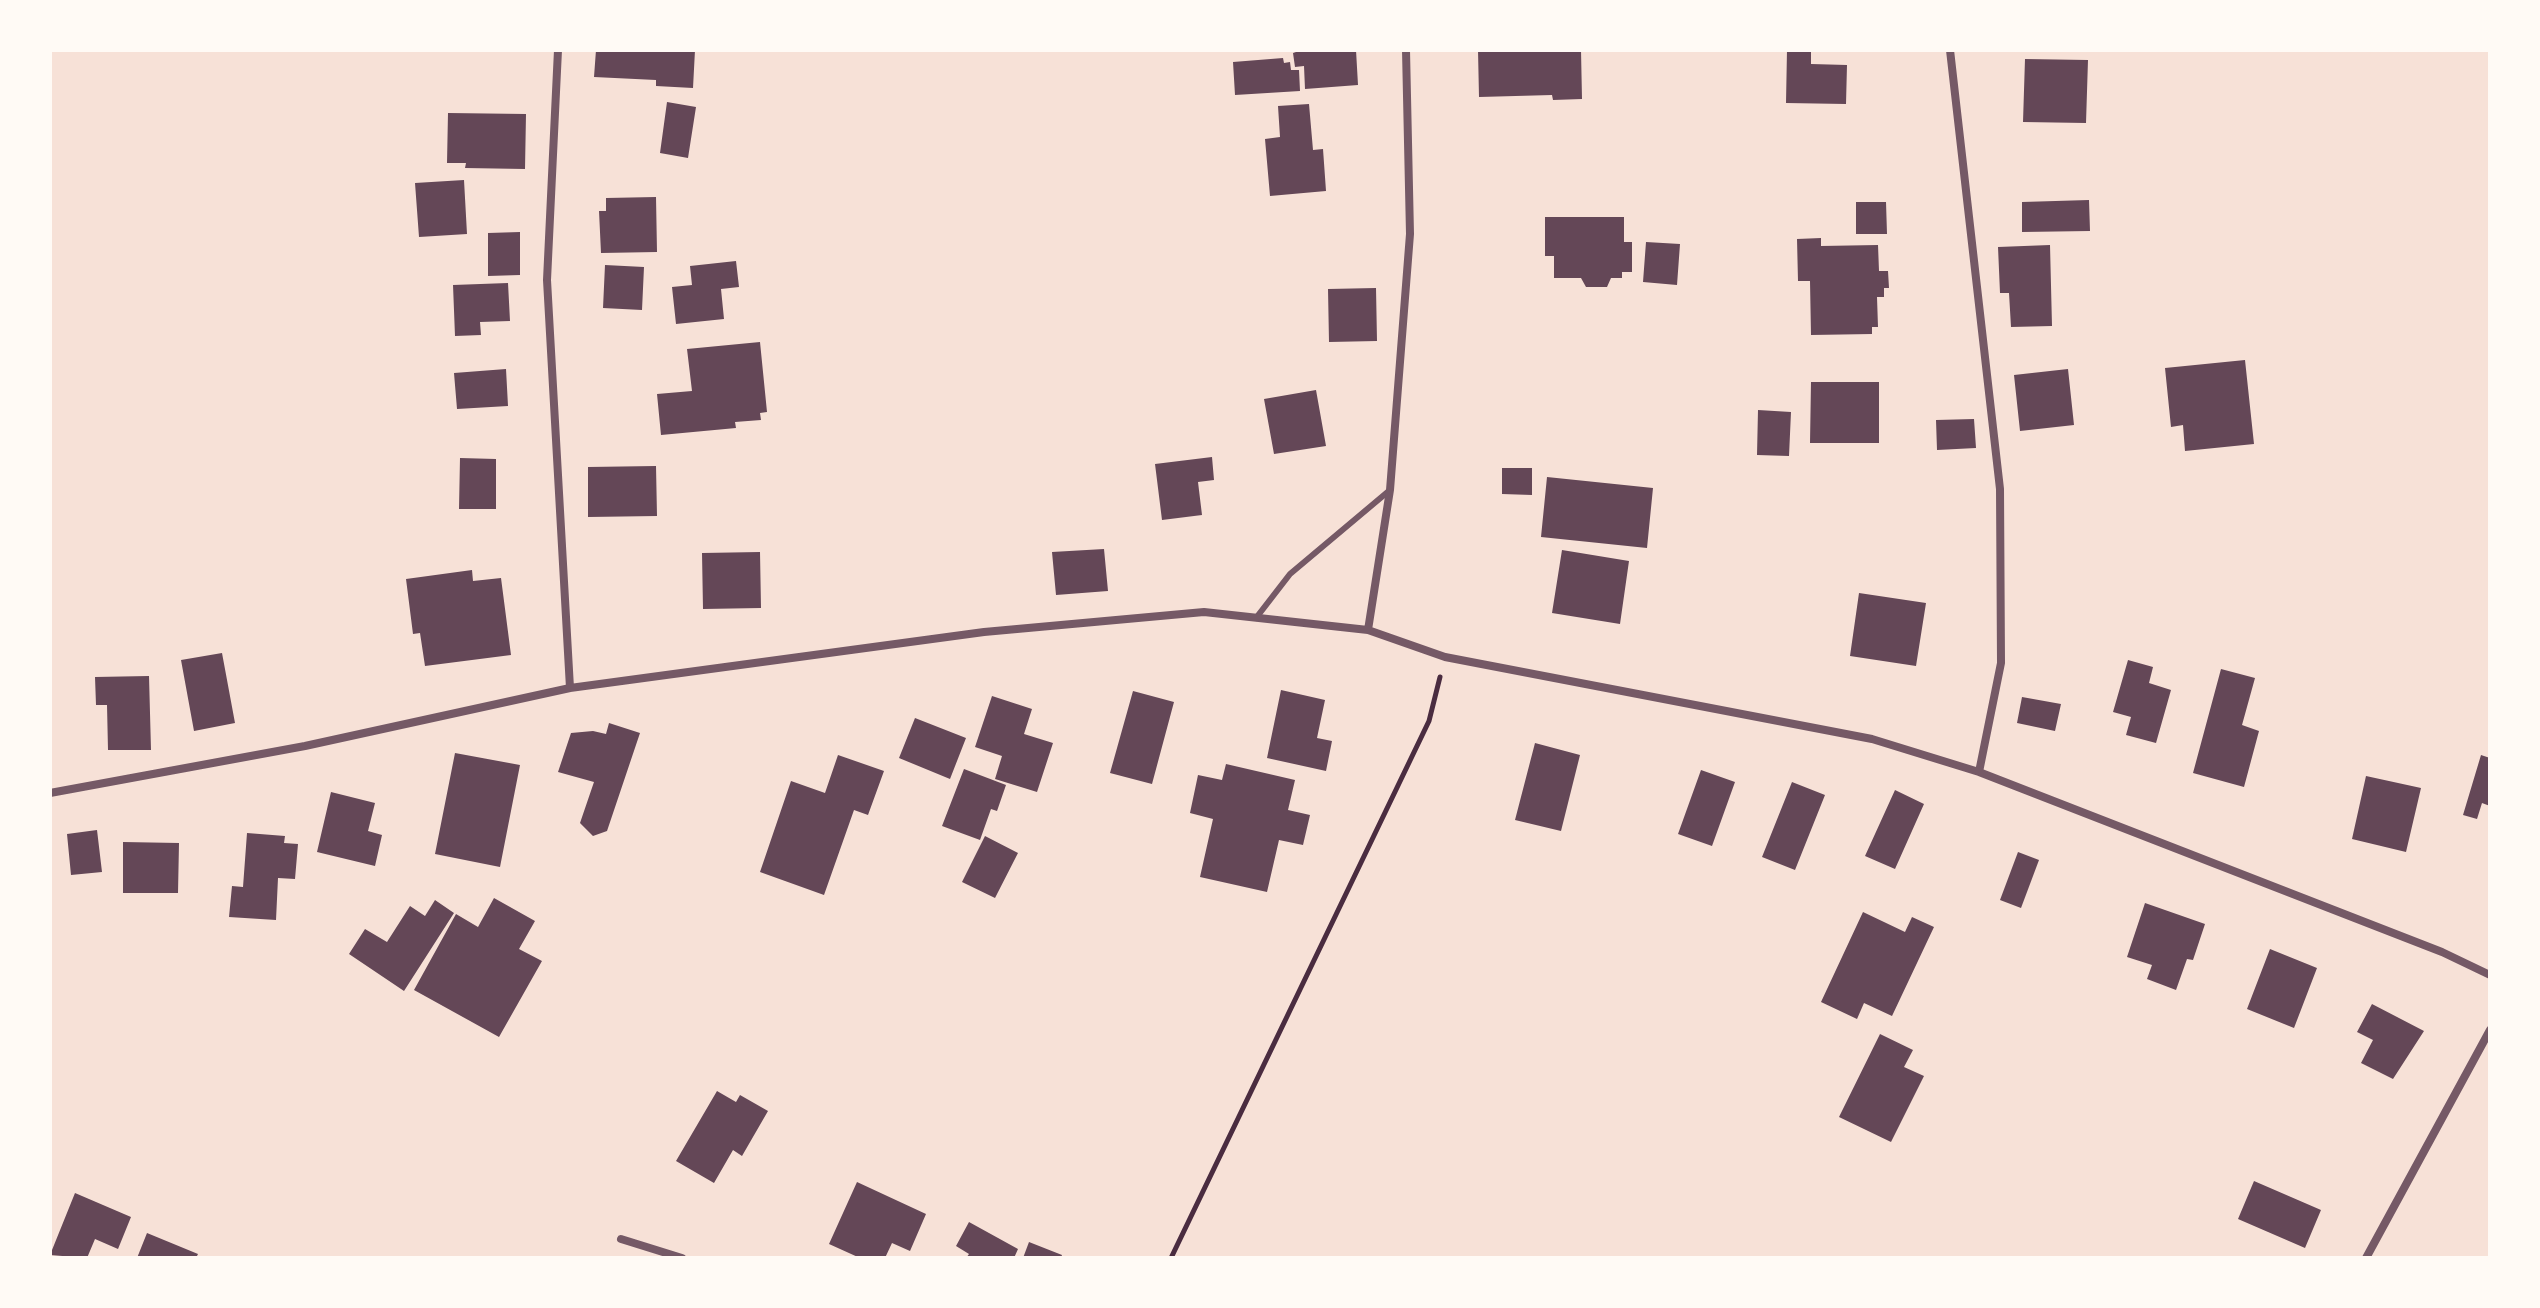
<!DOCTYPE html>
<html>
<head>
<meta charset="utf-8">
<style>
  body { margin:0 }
  #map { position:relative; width:2540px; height:1308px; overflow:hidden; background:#f7e1d7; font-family:"PT Sans Narrow",sans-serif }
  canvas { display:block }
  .frame { position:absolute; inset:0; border:52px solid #fffaf5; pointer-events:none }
</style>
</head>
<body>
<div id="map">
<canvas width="2540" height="1308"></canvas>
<div class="frame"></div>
</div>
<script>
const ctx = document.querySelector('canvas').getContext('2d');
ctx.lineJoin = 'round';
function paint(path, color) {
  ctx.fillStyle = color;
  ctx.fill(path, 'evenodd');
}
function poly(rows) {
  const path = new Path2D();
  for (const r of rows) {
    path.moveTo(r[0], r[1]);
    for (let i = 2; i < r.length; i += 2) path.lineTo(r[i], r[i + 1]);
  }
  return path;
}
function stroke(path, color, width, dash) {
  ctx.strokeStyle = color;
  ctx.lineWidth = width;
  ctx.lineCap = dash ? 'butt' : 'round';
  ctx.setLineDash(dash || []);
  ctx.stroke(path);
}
const building = poly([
  [596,50,695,50,693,88,656,86,656,80,594,77],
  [1302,50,1356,50,1358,85,1305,89,1304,66,1295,67,1293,53],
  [1478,50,1581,50,1582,99,1553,100,1552,95,1479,97],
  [1787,50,1811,50,1811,64,1847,65,1846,104,1786,103],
  [1283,58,1284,63,1290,62,1291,70,1299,70,1300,91,1235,95,1233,62],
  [2025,59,2088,60,2086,123,2023,122],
  [667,102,696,107,688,158,660,153],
  [1309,104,1313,150,1323,149,1326,191,1270,196,1265,139,1280,137,1278,106],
  [448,113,526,114,525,169,465,168,466,163,447,163],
  [464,180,467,234,419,237,415,183],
  [656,197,657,252,601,253,599,211,606,211,606,198],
  [2089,200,2090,231,2022,232,2022,202],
  [1856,202,1886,202,1887,234,1856,234],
  [1545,217,1624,217,1624,242,1632,242,1632,272,1622,272,1622,278,1611,278,1607,287,1586,287,1581,278,1554,278,1554,256,1545,256],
  [520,232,520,275,488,276,488,233],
  [1821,238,1821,246,1878,245,1879,271,1888,271,1889,288,1884,288,1884,297,1877,297,1878,327,1872,327,1872,334,1811,335,1810,281,1798,281,1797,239],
  [1646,242,1680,244,1677,285,1643,282],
  [2050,245,2052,326,2011,327,2009,293,2000,293,1998,247],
  [736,261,739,287,721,289,724,319,676,324,672,287,692,285,690,266],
  [605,265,644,267,642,310,603,308],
  [508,283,510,321,480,322,481,335,455,336,453,285],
  [1376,288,1377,341,1329,342,1328,289],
  [760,342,767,412,760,413,761,420,735,422,736,428,661,435,657,394,692,391,687,349],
  [2245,360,2254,444,2185,451,2183,425,2171,427,2165,368],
  [506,369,508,406,457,409,454,373],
  [2068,369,2074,425,2020,431,2014,375],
  [1811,382,1879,382,1879,443,1810,443],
  [1316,390,1326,446,1274,454,1264,399],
  [1758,410,1791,412,1789,456,1757,455],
  [1974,419,1976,448,1937,450,1936,420],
  [1212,457,1214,480,1198,482,1202,515,1162,520,1155,464],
  [460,458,496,459,496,509,459,509],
  [656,466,657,516,588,517,588,467],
  [1502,468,1532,468,1532,495,1502,494],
  [1547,477,1653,488,1647,548,1541,537],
  [1104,549,1108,591,1056,595,1052,552],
  [1562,550,1629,561,1620,624,1552,613],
  [760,552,761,608,703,609,702,553],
  [472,570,473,581,501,578,511,655,425,666,420,633,413,634,406,579],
  [1859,593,1926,603,1916,666,1850,656],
  [222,653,235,723,194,731,181,660],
  [2128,660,2153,667,2149,683,2171,690,2156,743,2126,735,2131,717,2113,712],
  [2221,669,2255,678,2242,725,2259,731,2244,787,2193,773],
  [149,676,151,750,108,750,107,705,96,705,95,677],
  [1281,690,1325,700,1317,738,1332,741,1326,771,1267,758],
  [1133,691,1174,702,1152,784,1110,773],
  [992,696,1032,709,1024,734,1053,743,1037,792,995,779,1002,756,975,747],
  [2022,697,2061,704,2055,731,2017,723],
  [915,718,966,738,950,779,899,758],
  [609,723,640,733,607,831,593,836,580,823,594,782,558,772,571,733,593,731,606,734],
  [1535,743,1580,755,1561,831,1515,820],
  [455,753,520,765,500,867,435,854],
  [838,755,884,771,868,815,854,810,824,895,760,872,791,781,825,793],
  [2481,755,2490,758,2490,806,2482,803,2477,819,2463,815],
  [1226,764,1295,780,1288,810,1310,815,1303,845,1279,840,1267,892,1200,877,1213,819,1190,813,1198,775,1222,780],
  [964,769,1006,785,997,811,991,809,980,840,942,826],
  [1701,770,1735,782,1712,846,1678,834],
  [2366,776,2421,788,2406,852,2352,839],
  [1792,782,1825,795,1795,870,1762,857],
  [1895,790,1924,804,1895,869,1865,856],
  [331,792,375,803,368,831,382,835,375,866,317,852],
  [97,830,102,872,71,875,67,834],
  [247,833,285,836,284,843,298,844,295,879,278,878,276,920,229,917,232,886,243,887],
  [985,836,1018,853,995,898,962,882],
  [123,842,179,843,178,893,123,893],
  [2018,852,2039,860,2021,908,2000,900],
  [494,898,535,921,519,949,542,961,499,1037,414,990,456,914,478,927],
  [435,900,454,913,404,991,349,954,365,929,387,942,410,906,425,916],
  [2145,903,2205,924,2193,960,2187,959,2176,990,2147,979,2152,965,2127,957],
  [1863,912,1905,932,1912,917,1934,927,1892,1016,1864,1003,1857,1019,1821,1002],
  [2270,949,2317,968,2294,1028,2247,1009],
  [2372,1004,2424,1031,2393,1079,2361,1063,2373,1040,2357,1032],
  [1880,1034,1913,1050,1904,1067,1924,1076,1891,1142,1839,1117],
  [717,1091,736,1102,740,1095,768,1111,742,1156,733,1150,714,1183,676,1161],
  [2254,1181,2321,1210,2305,1248,2238,1219],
  [857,1182,926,1214,910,1251,892,1243,885,1258,860,1258,829,1244],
  [75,1193,131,1217,118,1249,95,1239,87,1258,50,1255],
  [969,1222,1018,1249,1014,1258,966,1258,969,1254,956,1246],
  [147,1233,198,1254,196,1258,137,1258],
  [1029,1242,1062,1255,1061,1258,1023,1258]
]);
const path = poly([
  [1171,1258,1429,721,1440,677]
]);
const service = poly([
  [1256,618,1290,574,1390,490]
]);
const minor = poly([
  [558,50,547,280,570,688],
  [1950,50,2000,489,2001,663,1979,772],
  [1368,630,1390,490,1410,234,1406,50],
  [50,793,305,746,570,688,984,632,1204,612,1368,630,1445,657,1872,739,1979,772,2442,952,2490,975],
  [621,1239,682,1258],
  [2366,1258,2490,1030]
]);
paint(building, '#644757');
stroke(path, '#4a2c40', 5);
stroke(service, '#755966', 6);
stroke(minor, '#755966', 8);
</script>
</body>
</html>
